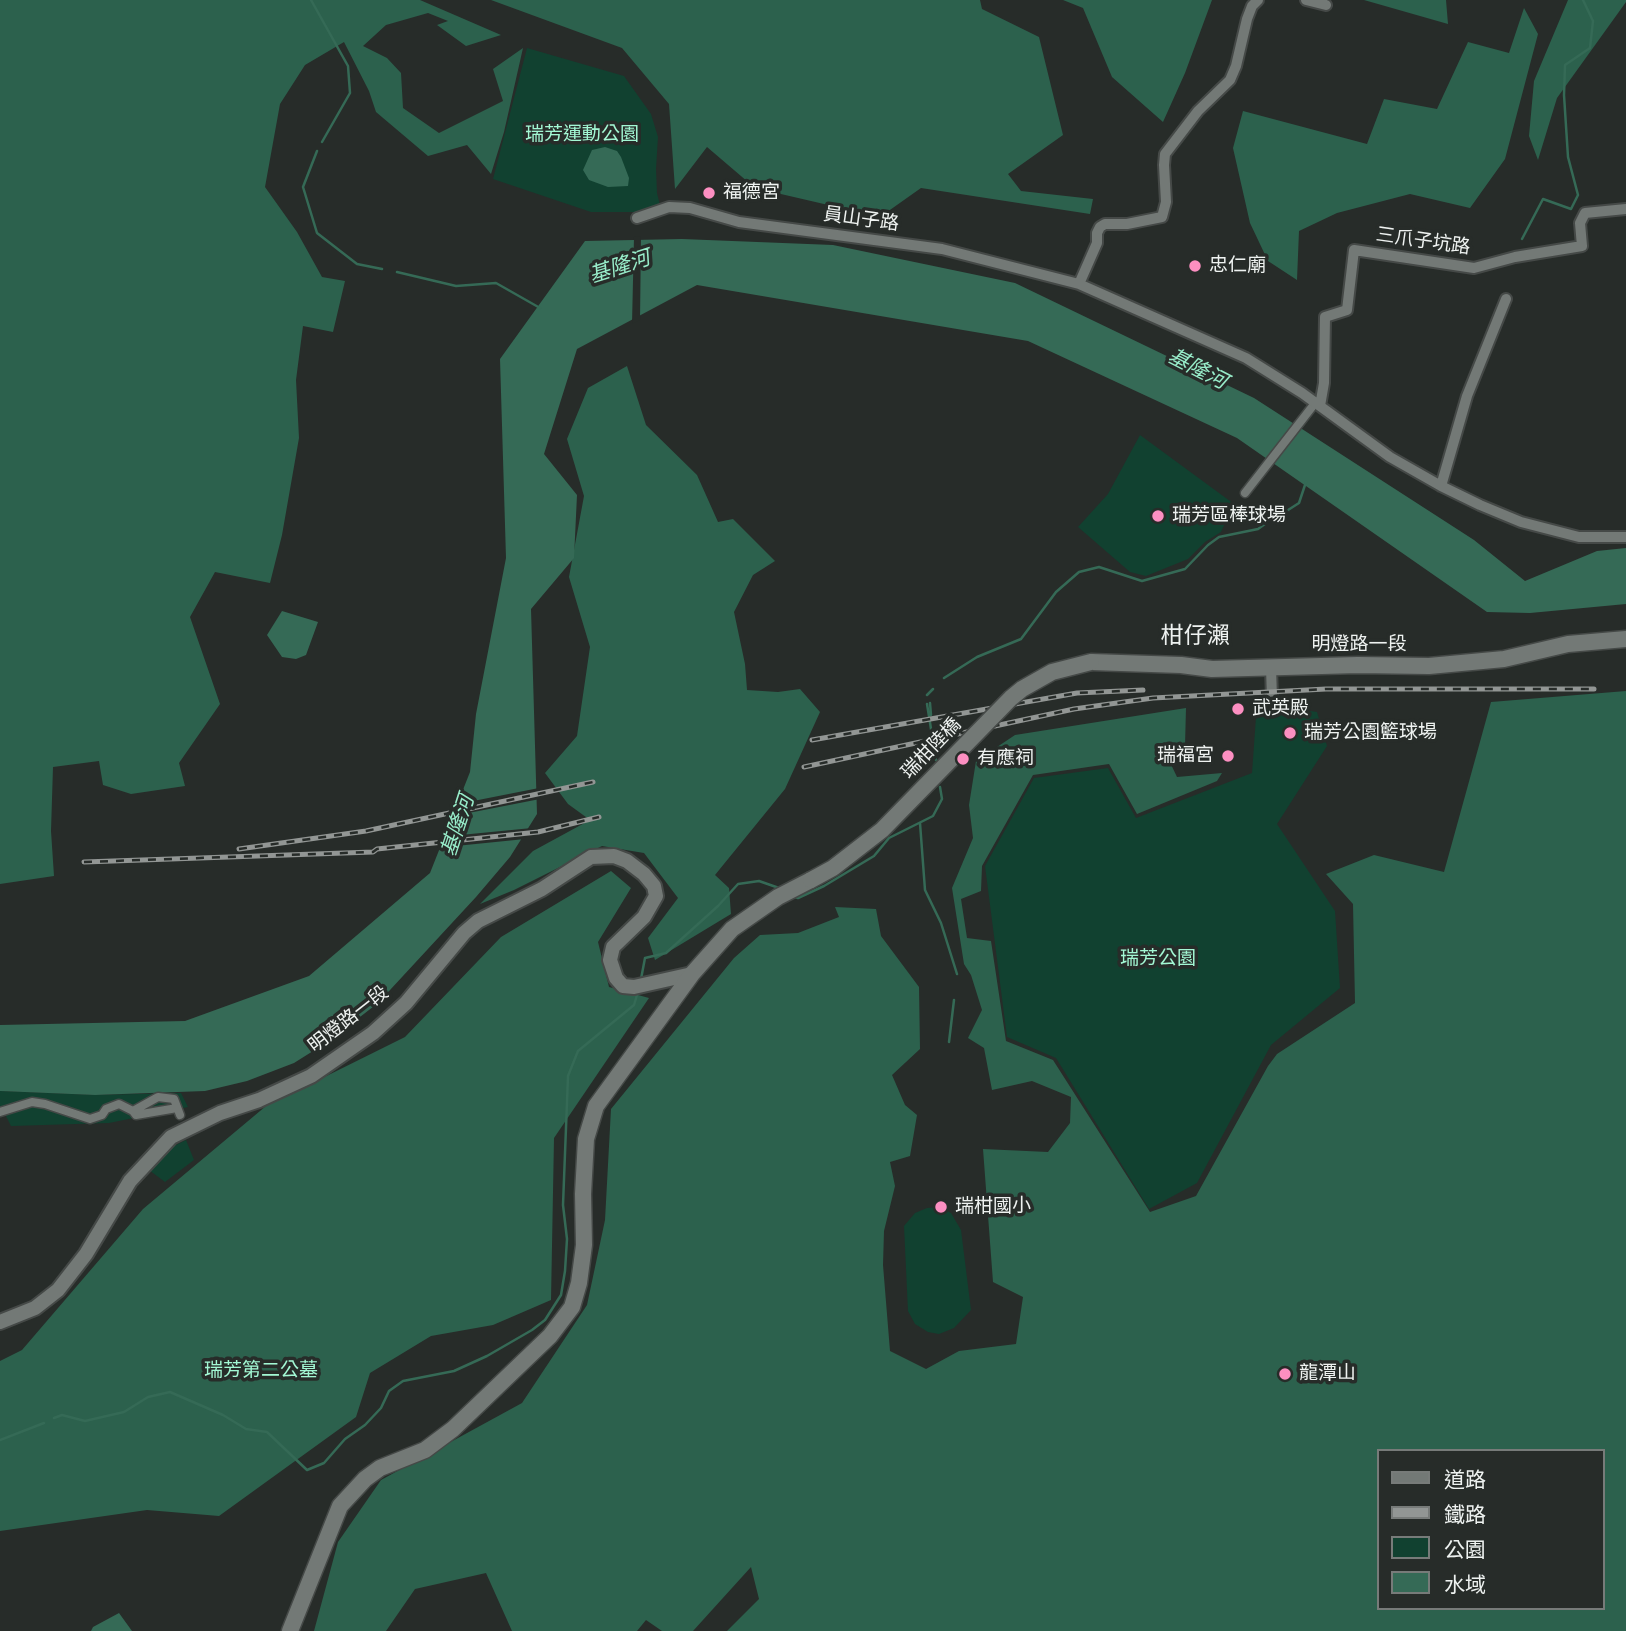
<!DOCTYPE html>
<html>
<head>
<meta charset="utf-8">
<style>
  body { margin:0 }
  #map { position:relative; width:1626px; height:1631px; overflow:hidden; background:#272c29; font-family:"Roboto Condensed","Noto Sans TC",sans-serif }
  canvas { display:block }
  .legend { position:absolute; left:1377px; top:1449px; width:228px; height:161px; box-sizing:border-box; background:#272c29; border:2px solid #777b79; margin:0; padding:9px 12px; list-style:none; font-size:21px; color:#eef2f0 }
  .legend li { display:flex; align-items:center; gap:14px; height:35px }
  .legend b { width:35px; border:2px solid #777b79 }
</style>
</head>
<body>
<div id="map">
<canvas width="1626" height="1631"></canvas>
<ul class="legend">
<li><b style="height:9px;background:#737976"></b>道路</li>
<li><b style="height:9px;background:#929694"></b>鐵路</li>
<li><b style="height:19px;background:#114130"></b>公園</li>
<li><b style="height:19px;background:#356a56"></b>水域</li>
</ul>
</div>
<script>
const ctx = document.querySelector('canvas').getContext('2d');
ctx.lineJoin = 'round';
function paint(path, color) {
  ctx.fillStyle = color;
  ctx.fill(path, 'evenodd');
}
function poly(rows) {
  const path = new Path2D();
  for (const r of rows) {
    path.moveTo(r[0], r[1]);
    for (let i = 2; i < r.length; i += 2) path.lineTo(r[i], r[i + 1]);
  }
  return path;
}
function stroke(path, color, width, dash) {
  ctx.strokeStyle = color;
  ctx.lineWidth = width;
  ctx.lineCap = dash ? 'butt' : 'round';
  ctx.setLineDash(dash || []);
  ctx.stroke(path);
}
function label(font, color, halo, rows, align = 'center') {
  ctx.font = font + ' "Roboto Condensed","Noto Sans TC",sans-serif';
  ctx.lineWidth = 7;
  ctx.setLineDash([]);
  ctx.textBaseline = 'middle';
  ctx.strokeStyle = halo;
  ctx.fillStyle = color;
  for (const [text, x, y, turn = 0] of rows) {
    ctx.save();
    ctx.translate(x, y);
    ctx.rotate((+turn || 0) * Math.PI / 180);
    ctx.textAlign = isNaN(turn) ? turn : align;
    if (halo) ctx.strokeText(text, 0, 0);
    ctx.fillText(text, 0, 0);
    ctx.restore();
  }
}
const green = poly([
  [527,48,624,76,651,114,658,137,656,169,657,193,660,205,636,212,591,212,493,179],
  [1140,435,1234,504,1221,532,1205,542,1188,559,1146,576,1130,572,1078,527,1108,494],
  [1257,703,1317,712,1327,746,1277,824,1335,911,1340,988,1271,1045,1197,1183,1149,1209,1056,1058,1007,1037,985,866,1034,778,1108,768,1136,818,1252,773],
  [0,1091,95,1095,181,1093,188,1107,109,1123,11,1126,5,1114,0,1114],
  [186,1140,194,1160,165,1182,149,1170,174,1146],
  [940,1207,951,1213,961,1230,971,1310,954,1328,939,1334,928,1332,915,1324,908,1311,904,1226,915,1213,927,1208]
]);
const forest = poly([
  [0,0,420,0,501,35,466,46,437,25,448,21,428,13,386,25,363,46,387,58,401,73,403,108,439,133,503,101,493,69,523,48,504,132,491,174,467,145,428,156,376,112,369,91,344,42,305,65,280,104,265,187,297,232,322,277,345,281,333,332,303,326,296,380,299,438,282,535,270,583,215,572,190,617,220,704,179,763,185,786,131,794,103,785,99,761,53,767,51,831,54,876,0,884],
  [491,0,980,0,982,9,1039,37,1063,135,1008,174,1021,191,1093,199,1090,214,921,188,880,217,755,188,707,147,675,189,669,104,622,48],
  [1063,0,1212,0,1185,73,1163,122,1112,77,1083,8],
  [1364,0,1446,0,1448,24],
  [1568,0,1626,0,1626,2,1557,98,1538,160,1529,136,1534,81],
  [1524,8,1538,34,1505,159,1470,208,1410,194,1337,213,1299,231,1297,280,1268,261,1250,223,1233,148,1243,111,1367,144,1384,99,1437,109,1468,42,1509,53],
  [627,366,646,425,697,475,718,522,733,519,775,561,753,575,734,612,745,664,747,690,778,692,800,689,820,712,785,789,715,875,729,888,731,914,655,960,648,938,678,898,644,853,602,846,514,890,480,904,533,851,590,820,568,804,545,773,577,736,590,647,569,577,584,496,567,439,588,388],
  [1626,691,1626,1631,727,1631,759,1599,751,1567,693,1631,662,1631,646,1620,637,1631,512,1631,486,1573,415,1589,386,1631,314,1631,338,1542,381,1480,522,1403,587,1305,605,1220,611,1109,734,958,760,935,798,933,839,917,835,907,876,909,881,936,919,987,920,1049,892,1075,905,1105,917,1115,910,1156,890,1162,895,1186,884,1231,883,1265,890,1351,926,1369,959,1351,1016,1344,1023,1297,993,1282,983,1149,1048,1152,1070,1123,1071,1097,1032,1081,992,1090,984,1048,968,1038,982,1010,971,975,964,964,952,888,973,838,969,805,976,761,1015,735,1186,708,1185,746,1167,756,1177,777,1222,773,1217,781,1137,814,1109,764,1033,775,982,866,981,891,961,899,967,938,991,941,1006,1041,1053,1060,1150,1212,1196,1196,1268,1066,1277,1054,1355,1003,1353,904,1326,874,1374,855,1444,872,1491,702],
  [1379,1451,1603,1451,1603,1608,1379,1608],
  [611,871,631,888,598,942,609,987,649,998,554,1138,551,1300,493,1325,431,1336,370,1373,356,1417,219,1516,147,1510,0,1531,0,1361,22,1350,143,1209,266,1106,405,1037,501,937]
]);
const water = poly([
  [605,147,617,151,621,157,629,178,628,186,608,187,589,180,583,170,592,150],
  [682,239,833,245,1015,283,1254,398,1474,540,1525,581,1597,551,1626,548,1626,604,1530,613,1487,612,1237,438,1028,341,697,285,577,349,544,454,577,495,574,558,531,609,537,814,510,857,476,897,378,1003,329,1041,294,1063,247,1081,205,1091,95,1095,0,1091,0,1025,185,1021,309,976,430,873,470,772,476,714,506,558,500,359,585,241],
  [282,611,318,622,306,655,296,659,282,657,267,635],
  [119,1613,132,1631,91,1631,93,1627]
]);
const pier = poly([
  [641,236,640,320,632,324,634,237],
  [539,788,540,799,448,817,453,805],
  [532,828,525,839,436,848,440,837]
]);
const stream = poly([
  [311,0,348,66,350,93,322,142],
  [317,151,303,187,317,233,357,264,382,269],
  [1522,239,1543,199,1571,209,1578,195,1568,157,1564,95,1565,65,1590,48,1593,21,1583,0],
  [397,272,456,286,496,283,540,308],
  [1274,519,1299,503,1306,482],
  [944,678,977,657,1021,639,1056,592,1079,572,1099,567,1142,581,1185,569,1208,545,1219,537,1258,529,1265,524],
  [927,695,933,689],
  [930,703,931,715],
  [927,704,936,760],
  [920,823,925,890,941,923,957,974],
  [795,897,798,898,824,886,874,856,889,838,933,816,942,799,940,787],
  [641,979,645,958,666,953,718,906,738,884,759,881,779,888],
  [949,1042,954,1000],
  [54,1418,62,1415,85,1421,124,1412,148,1397,170,1392,223,1415,246,1429,267,1432,307,1470,324,1463,345,1439,365,1425,381,1408,389,1391,403,1381,454,1371,487,1356,532,1330,545,1320,561,1295,565,1271,567,1239,563,1205,568,1076,578,1051,634,1005,637,995],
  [0,1440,44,1423]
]);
const pedestrian = poly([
  [1245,493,1312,407],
  [177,1108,136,1115,133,1111,158,1097,174,1099,180,1115],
  [0,1112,32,1102,45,1104,90,1119,102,1115,106,1109,119,1104,133,1111]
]);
const minor = poly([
  [1306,0,1326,5],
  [637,218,669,207,690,208,739,222,942,249,1079,284,1246,358,1302,393,1390,457,1441,486,1480,505,1521,522,1579,537,1626,537],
  [1079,284,1097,243,1097,233,1100,227,1105,224,1127,224,1162,217,1166,202,1164,165,1165,154,1198,111,1230,80,1236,66,1247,19,1252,6,1258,0],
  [1320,406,1324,383,1325,317,1347,310,1354,250,1474,268,1515,257,1582,246,1580,223,1585,213,1626,209],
  [1441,486,1467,396,1506,299],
  [1271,667,1272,699]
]);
const tertiary = poly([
  [0,1322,35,1308,58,1290,86,1254,130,1181,171,1137,220,1113,259,1100,311,1076,373,1033,406,1003,464,933,478,921,542,889,591,857,614,856,627,861,644,874,654,886,656,896,644,917,613,947,610,960,616,978,623,986,634,987,692,974]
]);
const secondary = poly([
  [1091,662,1181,665,1212,669,1358,665,1429,666,1504,659,1568,644,1626,639],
  [290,1631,340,1506,365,1479,380,1468,425,1450,453,1429,550,1336,572,1307,579,1283,584,1245,583,1194,586,1139,596,1106,692,974,732,929,778,897,811,880]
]);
const rail = poly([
  [812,740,1077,693,1143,690],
  [804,767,1074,709,1153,698,1326,689,1594,689],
  [239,849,366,831,593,782],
  [84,862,373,852,377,849,538,832,599,817]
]);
const secondaryBridge = poly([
  [811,880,833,868,882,830,1011,698,1022,689,1052,672,1091,662]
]);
const markers = [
  [709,193,7,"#fc8fc1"],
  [1195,266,7,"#fc8fc1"],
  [1158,516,7,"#fc8fc1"],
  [1238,709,7,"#fc8fc1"],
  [1290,733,7,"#fc8fc1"],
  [1228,756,7,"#fc8fc1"],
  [963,759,7,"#fc8fc1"],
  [941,1207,7,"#fc8fc1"],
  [1285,1374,7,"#fc8fc1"]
];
const parkNames = [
  ["瑞芳運動公園",582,135],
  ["瑞芳公園",1158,959],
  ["瑞芳第二公墓",261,1371]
];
const poiNames = [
  ["福德宮",723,193],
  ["忠仁廟",1209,266],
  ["瑞芳區棒球場",1172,516],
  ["武英殿",1252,709],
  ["瑞芳公園籃球場",1304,733],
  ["瑞福宮",1214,756,"right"],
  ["有應祠",977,759],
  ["瑞柑國小",955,1207],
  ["龍潭山",1299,1374]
];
const streetNames = [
  ["員山子路",861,220,8],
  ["三爪子坑路",1423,242,8],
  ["明燈路一段",1359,645],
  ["瑞柑陸橋",932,749,-46],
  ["明燈路一段",349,1020,-38]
];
const waterNames = [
  ["基隆河",620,268,-18],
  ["基隆河",1197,370,27],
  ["基隆河",459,826,-72]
];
const quarterNames = [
  ["柑仔瀨",1195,637]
];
paint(green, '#114130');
paint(forest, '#2c614d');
paint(water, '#356a56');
paint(pier, '#272c29');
stroke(stream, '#356a56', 2.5);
stroke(pedestrian, '#454947', 11);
stroke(minor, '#454947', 14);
stroke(tertiary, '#454947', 18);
stroke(secondary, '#454947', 19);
stroke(pedestrian, '#737976', 8);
stroke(minor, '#737976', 10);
stroke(tertiary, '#737976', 14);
stroke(secondary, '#737976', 16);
stroke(rail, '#929694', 5);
stroke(rail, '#272c29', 2.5, [8]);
stroke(secondaryBridge, '#454947', 19, []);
stroke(secondaryBridge, '#737976', 16);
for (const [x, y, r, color] of markers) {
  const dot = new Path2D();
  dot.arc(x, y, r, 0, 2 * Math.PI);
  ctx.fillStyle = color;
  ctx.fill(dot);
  stroke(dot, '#272c29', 2.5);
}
label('19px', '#a3f8d4', '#272c29', parkNames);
label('19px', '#eef2f0', '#272c29', poiNames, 'left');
label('19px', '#eef2f0', '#272c29', streetNames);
label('italic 21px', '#98edca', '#272c29', waterNames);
label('23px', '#eef2f0', '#272c29', quarterNames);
</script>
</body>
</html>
